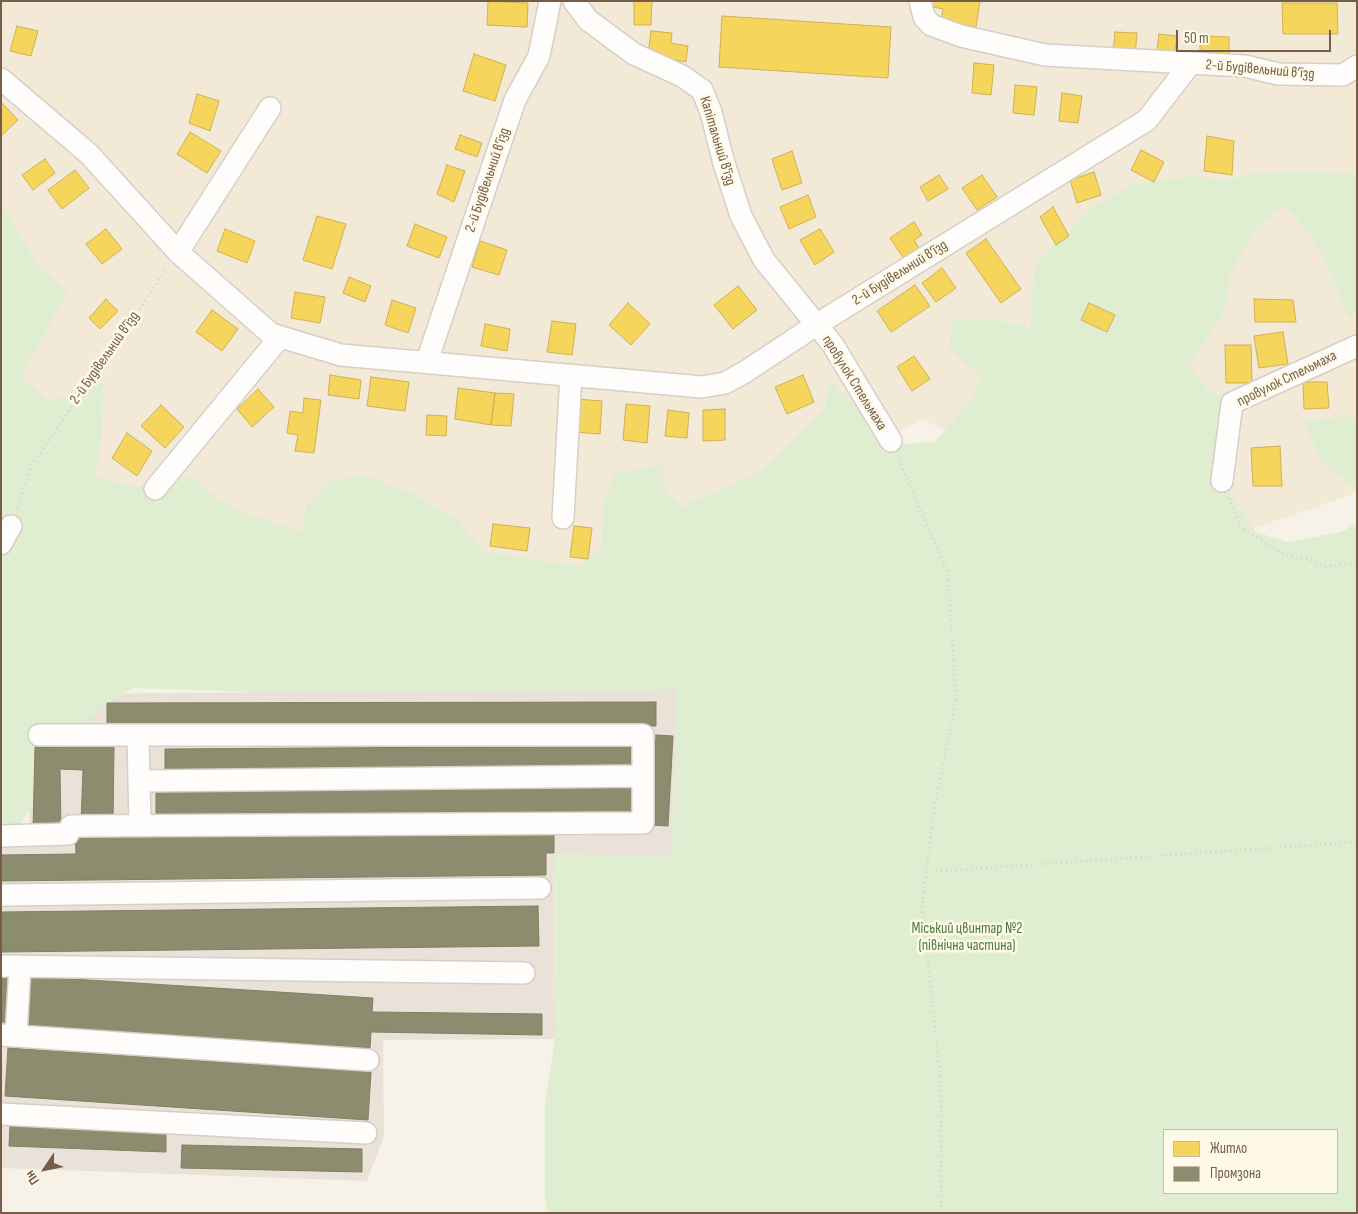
<!DOCTYPE html>
<html>
<head>
<meta charset="utf-8">
<style>
  body { margin:0 }
  #map { position:relative; width:1358px; height:1214px; overflow:hidden; background:#f7f2e7; font-family:"Sofia Sans Condensed",sans-serif }
  canvas { display:block }
  .frame { position:absolute; inset:0; border:2px solid #765d47; pointer-events:none }
  .legend { position:absolute; left:1163px; top:1129px; width:175px; height:65px; box-sizing:border-box; background:#fff9e8; border:1px solid #c8bba8; margin:0; padding:6px 9px; list-style:none; font-size:15px; color:#765d47 }
  .legend li { display:flex; align-items:center; gap:10px; height:25px }
  .legend b { width:25px; border:1px solid #c8bba8 }
  .north { position:absolute; left:20px; top:1144px; width:50px; height:50px; -webkit-text-stroke:4px #fff9e8; paint-order:stroke; rotate:236deg; font-size:14px; font-weight:700; line-height:20px; text-align:center; color:#765d47 }
  .north::after { content:''; display:block; margin:auto; width:18px; height:22px; background:#765d47; clip-path:polygon(50% 0,100% 100%,50% 72%,0 100%) }
  .scale { position:absolute; left:1176px; top:30px; width:155px; height:22px; box-sizing:border-box; border:2px solid #765d47; border-top:0; padding-left:6px; font-size:15px; line-height:18px; white-space:nowrap; color:#765d47; -webkit-text-stroke:4px #fff9e8; paint-order:stroke }
</style>
</head>
<body>
<div id="map">
<canvas width="1358" height="1214"></canvas>
<div class="frame"></div>
<ul class="legend">
<li><b style="height:14px;background:#f6d55c"></b>Житло</li>
<li><b style="height:14px;background:#8c8c6e"></b>Промзона</li>
</ul>
<div class="north">Пн</div>
<div class="scale">50 m</div>
</div>
<script>
const ctx = document.querySelector('canvas').getContext('2d');
ctx.lineJoin = 'round';
function paint(path, color) {
  ctx.fillStyle = color;
  ctx.fill(path, 'evenodd');
}
function poly(rows) {
  const path = new Path2D();
  for (const r of rows) {
    path.moveTo(r[0], r[1]);
    for (let i = 2; i < r.length; i += 2) path.lineTo(r[i], r[i + 1]);
  }
  return path;
}
function stroke(path, color, width, dash) {
  ctx.strokeStyle = color;
  ctx.lineWidth = width;
  ctx.lineCap = dash ? 'butt' : 'round';
  ctx.setLineDash(dash || []);
  ctx.stroke(path);
}
function label(font, color, halo, rows, align = 'center') {
  ctx.font = font + ' "Sofia Sans Condensed",sans-serif';
  ctx.lineWidth = 5;
  ctx.setLineDash([]);
  ctx.textBaseline = 'middle';
  ctx.strokeStyle = halo;
  ctx.fillStyle = color;
  for (const [text, x, y, turn = 0] of rows) {
    ctx.save();
    ctx.translate(x, y);
    ctx.rotate((+turn || 0) * Math.PI / 180);
    ctx.textAlign = isNaN(turn) ? turn : align;
    if (halo) ctx.strokeText(text, 0, 0);
    ctx.fillText(text, 0, 0);
    ctx.restore();
  }
}
const residential = poly([
  [1,1,1357,1,1357,493,1222,539,922,420,706,524,574,585,112,511,1,756]
]);
const industrial = poly([
  [677,689,679,857,554,858,555,1039,383,1040,384,1136,367,1181,1,1168,1,844,30,844,25,694]
]);
const green = poly([
  [1312,172,1357,174,1357,317,1348,316,1328,268,1308,231,1285,206,1258,225,1231,273,1222,316,1190,364,1207,389,1232,403,1231,496,1256,532,1288,542,1341,532,1357,523,1357,1213,548,1213,545,1199,545,1103,555,1039,554,853,672,857,676,689,254,692,133,688,107,703,72,735,19,827,1,832,1,205,40,267,67,292,21,377,50,402,103,383,102,437,94,477,129,486,166,487,190,475,215,497,250,515,302,532,307,504,330,481,364,475,414,495,460,521,481,551,577,566,602,548,603,506,614,473,662,465,666,491,682,507,761,471,825,409,830,379,857,408,902,444,934,442,969,403,981,378,949,347,953,319,998,320,1030,328,1035,264,1092,208,1133,184,1193,176,1225,180,1257,173],
  [1164,1130,1337,1130,1337,1193,1164,1193],
  [1337,417,1357,417,1357,489,1323,464,1303,421]
]);
const homes = poly([
  [488,1,528,3,527,27,487,25,488,1],
  [634,1,652,1,651,25,634,25,634,1],
  [929,1,980,1,976,27,941,21,943,9,928,6,929,1],
  [1282,3,1337,3,1338,34,1283,34,1282,3],
  [722,16,891,27,888,78,719,67,722,16],
  [17,26,38,31,31,56,10,51,17,26],
  [651,31,672,33,671,43,688,46,686,62,648,55,651,31],
  [1115,32,1137,33,1135,56,1113,54,1115,32],
  [1159,34,1177,36,1174,60,1156,58,1159,34],
  [1200,36,1229,37,1229,57,1200,56,1200,36],
  [474,54,506,65,495,101,463,91,474,54],
  [974,63,994,65,991,95,972,93,974,63],
  [1015,85,1037,87,1034,115,1013,113,1015,85],
  [1062,93,1082,96,1078,123,1059,121,1062,93],
  [197,94,219,101,210,131,189,123,197,94],
  [1,102,18,120,1,136,1,102],
  [190,132,221,151,207,173,177,154,190,132],
  [460,135,482,143,477,157,455,149,460,135],
  [1207,136,1234,141,1232,175,1204,171,1207,136],
  [1141,150,1164,162,1154,182,1131,170,1141,150],
  [792,151,802,183,782,190,772,159,792,151],
  [45,159,55,173,33,190,22,175,45,159],
  [447,165,465,171,454,202,437,194,447,165],
  [75,170,89,188,62,209,48,190,75,170],
  [1094,172,1101,195,1077,203,1070,180,1094,172],
  [939,175,948,189,928,201,920,187,939,175],
  [982,175,997,197,977,210,962,188,982,175],
  [808,195,816,217,789,229,780,207,808,195],
  [1053,207,1069,236,1056,245,1040,217,1053,207],
  [317,216,346,224,332,269,303,260,317,216],
  [914,222,922,235,914,240,919,248,904,259,890,238,914,222],
  [415,224,447,237,439,258,407,246,415,224],
  [106,229,122,249,102,264,86,244,106,229],
  [225,229,255,241,247,263,217,251,225,229],
  [820,229,834,252,815,265,800,240,820,229],
  [986,239,1021,289,1001,303,966,253,986,239],
  [480,241,507,250,499,275,472,267,480,241],
  [942,268,956,288,936,302,922,283,942,268],
  [349,277,371,286,365,302,343,293,349,277],
  [915,285,930,306,891,332,877,311,915,285],
  [738,286,757,310,733,329,714,305,738,286],
  [295,292,325,297,320,323,291,318,295,292],
  [106,299,118,311,100,329,89,318,106,299],
  [1254,299,1293,300,1296,322,1255,322,1254,299],
  [392,300,416,308,408,333,385,325,392,300],
  [628,303,650,324,631,345,609,325,628,303],
  [1089,303,1115,315,1107,332,1081,320,1089,303],
  [212,310,238,329,222,351,196,332,212,310],
  [552,321,576,324,572,355,547,352,552,321],
  [485,324,510,329,507,351,481,346,485,324],
  [1283,332,1288,364,1259,368,1254,336,1283,332],
  [1225,345,1251,345,1252,383,1226,383,1225,345],
  [914,356,930,379,912,391,897,367,914,356],
  [330,375,361,380,359,399,328,395,330,375],
  [803,375,814,402,787,414,775,387,803,375],
  [371,377,409,382,405,411,367,406,371,377],
  [1303,382,1327,382,1329,408,1304,409,1303,382],
  [458,388,495,393,491,425,455,419,458,388],
  [258,389,274,407,252,427,237,409,258,389],
  [495,393,514,394,511,426,491,425,495,393],
  [304,398,321,400,314,453,295,451,298,435,287,433,290,411,303,413,304,398],
  [576,399,602,401,600,434,574,432,576,399],
  [626,404,650,406,647,443,623,440,626,404],
  [161,405,184,427,165,448,141,426,161,405],
  [725,409,725,440,703,441,703,410,725,409],
  [668,410,689,413,687,438,665,436,668,410],
  [427,415,447,416,446,436,426,435,427,415],
  [127,433,152,451,137,476,112,458,127,433],
  [1280,446,1282,486,1253,486,1251,448,1280,446],
  [493,524,530,528,527,551,490,546,493,524],
  [574,526,592,528,588,559,570,557,574,526]
]);
const industry = poly([
  [656,702,656,726,107,727,107,703,656,702],
  [656,735,673,736,668,826,651,825,656,735],
  [114,746,113,823,81,821,83,770,60,769,61,830,33,829,35,747,114,746],
  [631,746,631,770,165,773,165,749,631,746],
  [635,786,636,815,156,818,156,789,635,786],
  [554,828,554,853,546,853,546,875,1,881,1,855,76,854,75,833,554,828],
  [538,906,539,946,1,952,1,912,538,906],
  [1,975,11,975,10,1022,1,1022,1,975],
  [26,976,373,998,372,1012,542,1014,542,1035,371,1032,370,1048,23,1026,26,976],
  [8,1048,371,1072,368,1120,5,1096,8,1048],
  [10,1126,166,1131,166,1152,9,1146,10,1126],
  [182,1145,362,1149,362,1172,181,1168,182,1145]
]);
const path = poly([
  [899,460,948,574,956,700,934,809,922,905,941,1086,941,1213],
  [1229,498,1240,526,1283,554,1307,559,1324,566,1357,563],
  [17,508,32,464,167,269],
  [926,872,1357,842]
]);
const minor = poly([
  [574,1,588,20,634,54,682,76,702,90,711,112,723,160,741,216,764,260,833,345,891,441],
  [920,1,924,17,931,25,961,36,1045,55,1245,66,1278,74,1343,75,1357,66],
  [1,79,89,154,178,252,271,334,341,355,702,387,725,383,745,372,816,325,1147,120,1190,64],
  [178,252,270,108],
  [427,361,515,100,539,56,550,1],
  [1222,481,1232,403,1357,346],
  [155,489,280,337],
  [563,518,571,375],
  [1,544,11,526],
  [138,735,140,825],
  [139,781,643,776],
  [1,836,68,834,71,826,643,823,643,735,39,735],
  [1,895,540,888],
  [1,966,524,973],
  [1,1035,16,1036,20,966],
  [16,1036,368,1060],
  [1,1114,366,1133]
]);
const streetNames = [
  ["2-й Будівельний в’їзд",1260,70,5],
  ["Капітальний в'їзд",717,141,73],
  ["2-й Будівельний в’їзд",488,180,-71],
  ["2-й Будівельний в’їзд",900,273,-32],
  ["2-й Будівельний в’їзд",105,358,-55],
  ["провулок Стельмаха",1287,379,-26],
  ["провулок Стельмаха",854,383,58]
];
const parkNames = [
  ["Міський цвинтар №2",967,929],
  ["(північна частина)",967,946]
];
paint(residential, '#f3e9d7');
paint(industrial, '#eae2d9');
paint(green, '#dfeed1');
paint(homes, '#f6d55c');
stroke(homes, '#d0b156', 1);
paint(industry, '#8c8c6e');
stroke(industry, '#857e62', 1);
stroke(minor, '#d6cfc7', 24);
stroke(path, '#d8d0c9', 3, [1, 4]);
stroke(minor, '#fefdfb', 21);
label('15px', '#765d47', '#fff9e8', streetNames);
label('15px', '#497c3e', '#fff9e8', parkNames);
</script>
</body>
</html>
